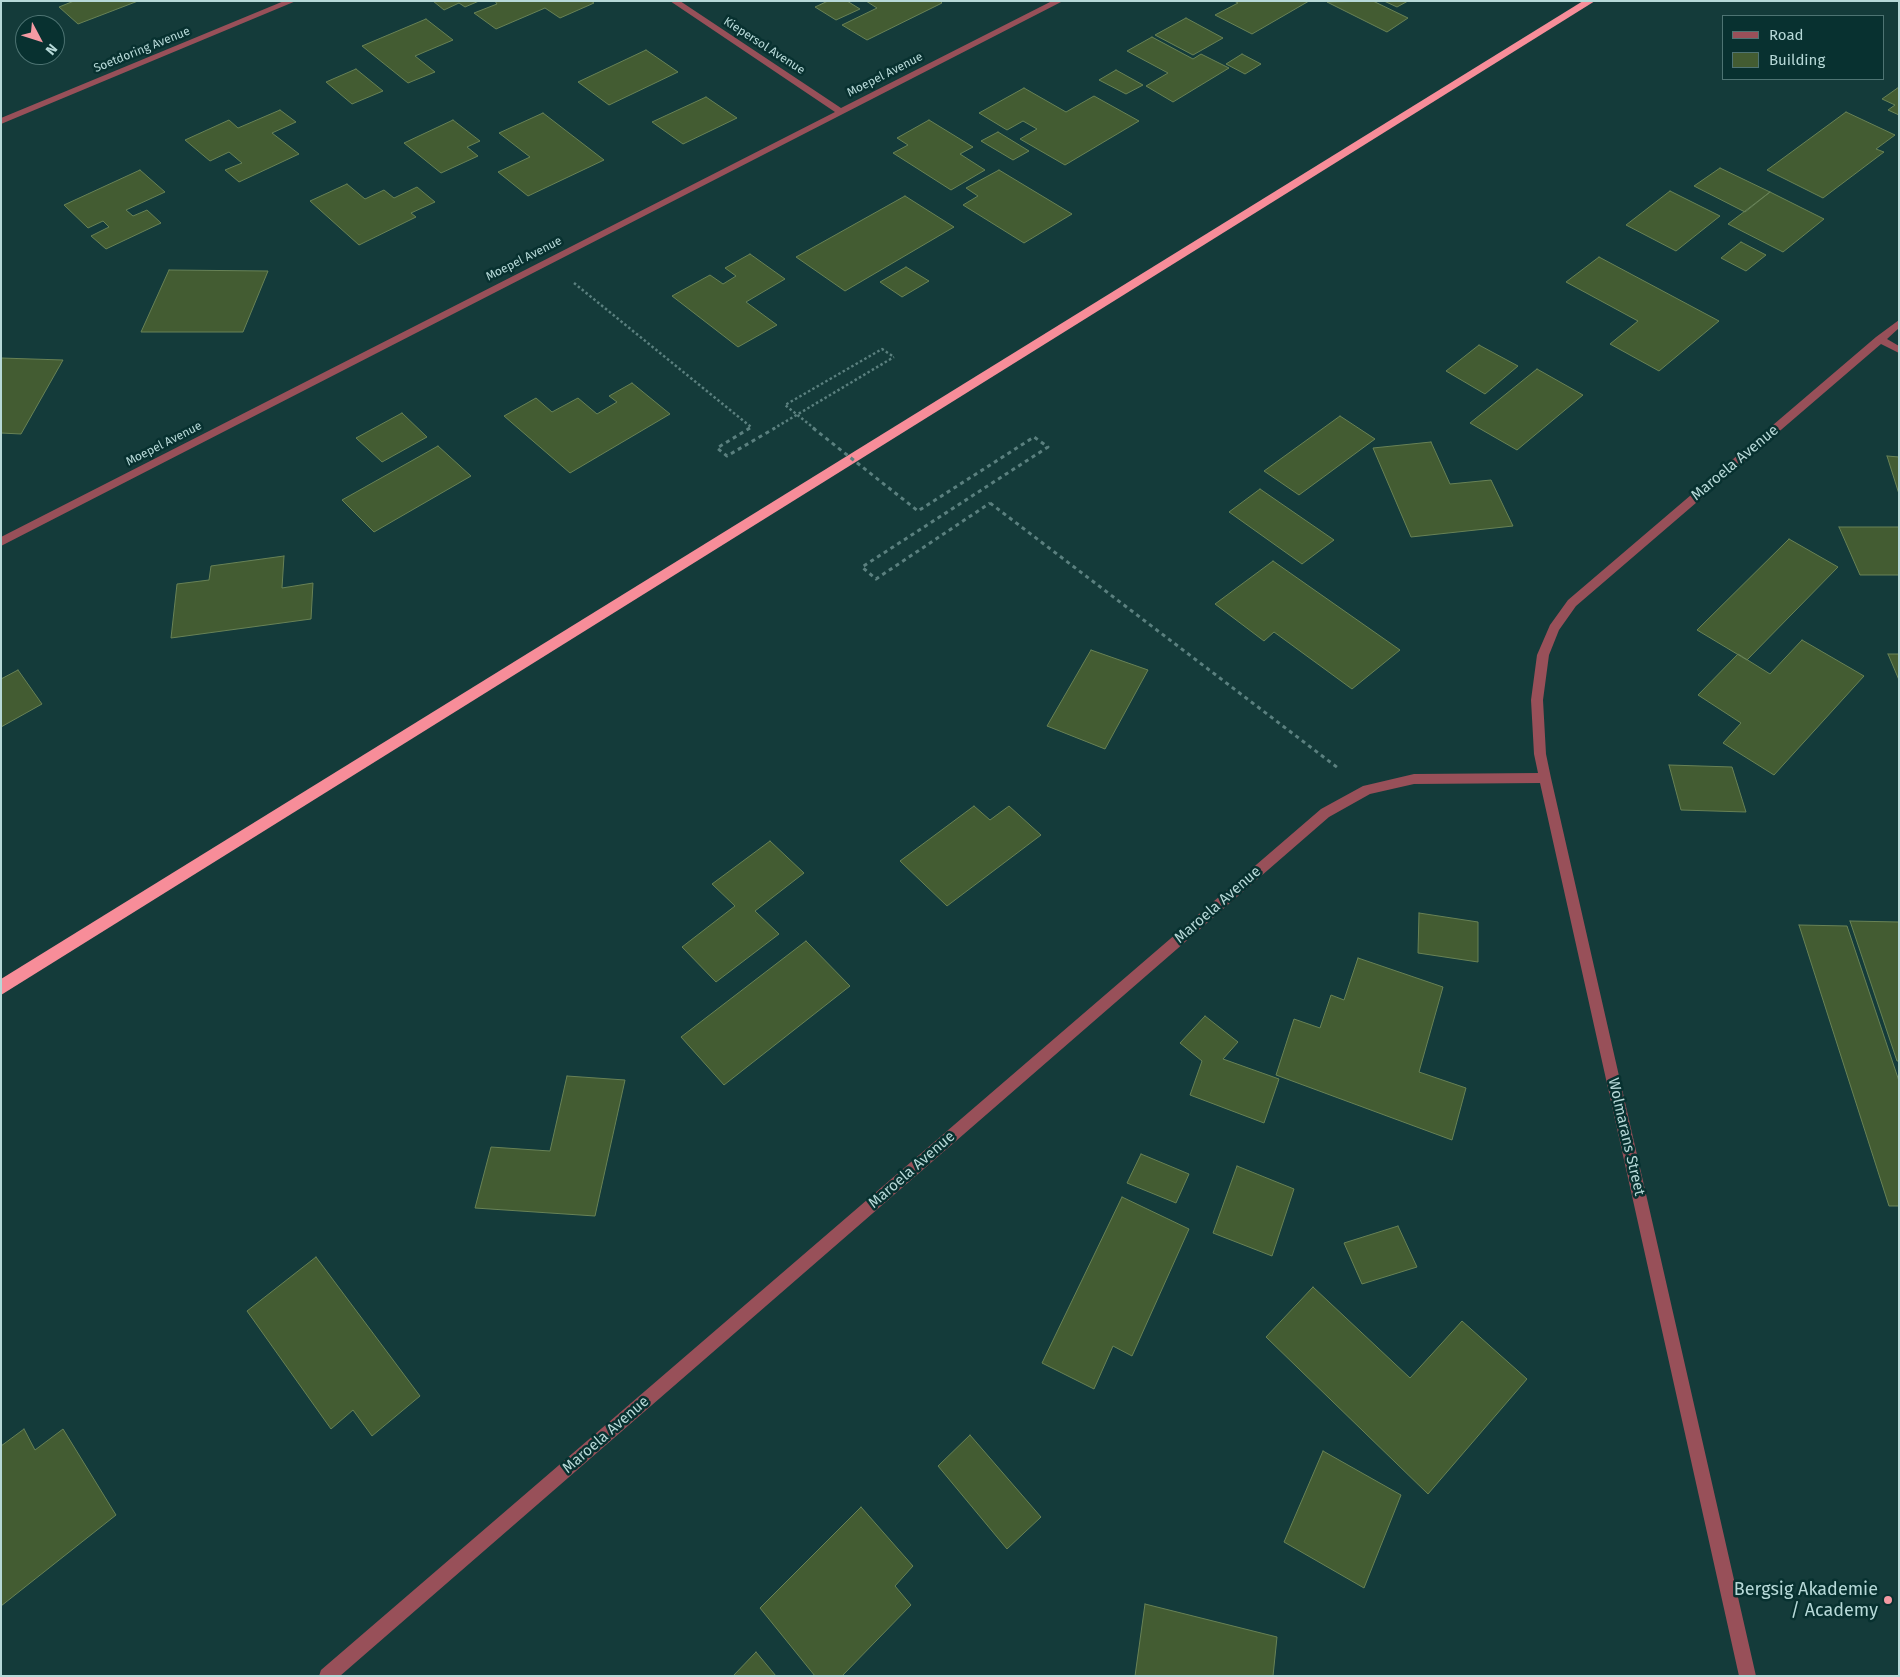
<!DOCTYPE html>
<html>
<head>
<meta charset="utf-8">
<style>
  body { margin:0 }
  #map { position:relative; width:1900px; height:1677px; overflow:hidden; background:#143b3a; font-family:"Fira Sans",sans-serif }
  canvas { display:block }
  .frame { position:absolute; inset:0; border:2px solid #b7d9d8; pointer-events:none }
  .legend { position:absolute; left:1722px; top:15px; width:162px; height:65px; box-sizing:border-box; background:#083130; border:1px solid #4e7473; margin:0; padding:6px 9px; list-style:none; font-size:15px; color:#b7d9d8 }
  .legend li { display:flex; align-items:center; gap:10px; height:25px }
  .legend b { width:25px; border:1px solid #4e7473 }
  .north { position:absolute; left:15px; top:15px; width:50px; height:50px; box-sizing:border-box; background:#083130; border:1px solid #4e7473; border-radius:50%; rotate:130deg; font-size:14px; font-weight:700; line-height:20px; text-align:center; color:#b7d9d8 }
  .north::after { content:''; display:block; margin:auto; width:18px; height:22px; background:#f49aa3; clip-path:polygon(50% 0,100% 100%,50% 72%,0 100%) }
</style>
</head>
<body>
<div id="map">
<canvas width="1900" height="1677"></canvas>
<div class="frame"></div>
<ul class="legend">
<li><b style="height:6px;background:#985059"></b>Road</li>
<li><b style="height:14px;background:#435c32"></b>Building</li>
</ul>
<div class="north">N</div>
</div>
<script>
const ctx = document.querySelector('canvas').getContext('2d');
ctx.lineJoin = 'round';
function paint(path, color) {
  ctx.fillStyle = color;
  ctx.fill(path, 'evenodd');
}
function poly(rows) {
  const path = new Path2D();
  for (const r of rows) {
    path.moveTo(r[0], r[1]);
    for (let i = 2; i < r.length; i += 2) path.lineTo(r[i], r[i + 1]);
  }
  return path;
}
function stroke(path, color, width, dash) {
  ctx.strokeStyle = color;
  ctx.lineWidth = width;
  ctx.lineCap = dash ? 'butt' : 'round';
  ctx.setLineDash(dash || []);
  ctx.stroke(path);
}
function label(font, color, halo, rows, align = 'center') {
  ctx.font = font + ' "Fira Sans",sans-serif';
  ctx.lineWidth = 5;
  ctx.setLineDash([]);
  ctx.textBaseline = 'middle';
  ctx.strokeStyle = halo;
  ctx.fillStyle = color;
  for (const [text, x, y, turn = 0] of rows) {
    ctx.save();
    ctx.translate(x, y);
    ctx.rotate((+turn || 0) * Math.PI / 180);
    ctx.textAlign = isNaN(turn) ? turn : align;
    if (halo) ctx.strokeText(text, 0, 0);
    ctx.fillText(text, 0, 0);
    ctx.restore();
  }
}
const building = poly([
  [74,1,138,1,78,24,59,7,74,1],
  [433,1,479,1,465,7,459,3,444,10,433,1],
  [591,1,594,3,560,18,545,8,496,29,474,13,497,4,495,1,591,1],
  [828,1,847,1,860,9,836,20,815,7,828,1],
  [866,1,940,1,942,3,867,40,842,25,877,8,866,1],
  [1234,1,1309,1,1252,34,1215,15,1238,3,1234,1],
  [1373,1,1408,18,1387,32,1327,2,1373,1],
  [1384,1,1408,1,1397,7,1384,1],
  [1186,18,1223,38,1193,55,1155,35,1186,18],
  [426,19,453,40,415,56,435,72,408,83,362,46,426,19],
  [1152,37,1193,59,1201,54,1229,68,1173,102,1146,86,1168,73,1127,51,1152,37],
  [646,50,678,72,609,105,578,82,646,50],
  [1242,54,1261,64,1245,74,1226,64,1242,54],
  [356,69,383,91,352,104,326,82,356,69],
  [1116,70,1143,85,1126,94,1099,80,1116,70],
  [1899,87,1899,115,1888,110,1895,105,1882,99,1899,87],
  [1024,88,1066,112,1094,96,1139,121,1065,165,1020,139,1037,129,1023,121,1007,130,979,113,1024,88],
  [706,97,737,118,683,144,652,122,706,97],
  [280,110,296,122,272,133,299,154,239,182,225,170,242,163,229,152,210,161,185,140,229,120,238,128,280,110],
  [1846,112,1895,135,1876,149,1884,152,1823,198,1767,170,1846,112],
  [543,113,604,160,528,196,498,172,530,157,499,133,543,113],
  [453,120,480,141,467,147,478,156,441,173,404,143,453,120],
  [929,120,973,147,960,154,985,170,951,190,893,153,908,145,897,138,929,120],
  [998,132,1029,151,1013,160,981,141,998,132],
  [1720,168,1770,192,1745,212,1694,186,1720,168],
  [140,170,165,192,126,210,133,216,147,210,161,223,106,249,91,236,109,227,103,221,88,228,64,205,140,170],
  [999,170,1072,214,1024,243,963,205,978,196,966,188,999,170],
  [347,184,365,199,384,190,394,198,417,187,435,202,411,213,416,217,359,245,310,201,347,184],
  [1670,191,1720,216,1676,251,1626,225,1670,191],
  [1770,192,1824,219,1783,252,1728,224,1770,192],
  [905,196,954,227,845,291,796,257,905,196],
  [1741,242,1766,255,1746,271,1721,258,1741,242],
  [750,254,785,279,746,302,777,325,738,347,672,296,710,275,723,284,736,276,725,268,750,254],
  [1599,257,1719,321,1659,371,1610,344,1638,321,1566,282,1599,257],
  [906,267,929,281,902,297,880,282,906,267],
  [169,270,268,271,243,332,141,332,169,270],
  [1479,345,1518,366,1485,394,1446,371,1479,345],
  [1,358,63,360,21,434,1,433,1,358],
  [1537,369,1583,395,1517,450,1470,423,1537,369],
  [632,383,670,414,570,473,504,416,536,398,552,412,578,398,597,414,617,402,609,396,632,383],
  [402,413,427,437,382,462,356,438,402,413],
  [1340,416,1375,439,1299,495,1264,471,1340,416],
  [1431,442,1450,484,1491,480,1513,526,1411,537,1373,448,1431,442],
  [438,446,471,476,374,532,342,500,438,446],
  [1887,456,1899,457,1899,494,1887,456],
  [1260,489,1334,540,1302,564,1229,512,1260,489],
  [1839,527,1899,527,1899,575,1860,575,1839,527],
  [1789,539,1838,567,1747,660,1697,630,1789,539],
  [284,556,282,588,313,583,311,619,171,638,177,584,209,580,211,566,284,556],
  [1273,561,1400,650,1352,689,1274,632,1264,641,1215,604,1273,561],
  [1802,640,1864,676,1774,775,1723,743,1741,723,1698,695,1738,654,1770,674,1802,640],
  [1091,650,1148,670,1105,749,1047,726,1091,650],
  [1888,654,1899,654,1899,680,1888,654],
  [18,670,42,704,1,727,1,679,18,670],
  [1669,765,1732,767,1746,812,1681,810,1669,765],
  [974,806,990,820,1009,806,1041,835,947,906,900,861,974,806],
  [770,841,804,873,755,911,779,934,716,982,682,947,735,906,712,884,770,841],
  [1419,913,1478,922,1478,962,1418,953,1419,913],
  [1850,921,1899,922,1899,1061,1897,1061,1850,921],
  [1799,925,1847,926,1899,1081,1899,1206,1889,1206,1799,925],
  [806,941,850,986,724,1085,681,1037,806,941],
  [1358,958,1443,987,1419,1072,1466,1088,1452,1140,1276,1075,1294,1019,1320,1028,1331,995,1344,1000,1358,958],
  [1205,1016,1238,1042,1223,1059,1279,1079,1264,1123,1190,1095,1202,1061,1180,1043,1205,1016],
  [567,1076,625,1080,595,1216,475,1208,491,1147,550,1151,567,1076],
  [1141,1154,1189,1174,1176,1203,1127,1183,1141,1154],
  [1237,1166,1294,1189,1272,1256,1213,1233,1237,1166],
  [1122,1197,1189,1229,1132,1356,1113,1346,1094,1389,1042,1363,1122,1197],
  [1398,1226,1417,1267,1362,1284,1344,1243,1398,1226],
  [316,1257,420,1396,372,1436,353,1410,331,1429,247,1311,316,1257],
  [1313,1287,1410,1378,1462,1321,1527,1379,1428,1494,1266,1337,1313,1287],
  [24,1429,35,1450,63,1429,116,1515,1,1606,1,1446,24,1429],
  [970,1435,1041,1517,1007,1549,938,1466,970,1435],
  [1323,1451,1401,1495,1364,1588,1284,1542,1323,1451],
  [861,1507,913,1566,895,1586,911,1605,842,1676,815,1676,760,1608,861,1507],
  [1145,1604,1277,1637,1273,1676,1135,1676,1145,1604],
  [756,1652,776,1676,733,1676,756,1652]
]);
const pathFar1 = poly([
  [574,283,751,427,748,429],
  [773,429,894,357]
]);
const path = poly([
  [750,428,717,448,727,456,775,428],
  [990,503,1338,768]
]);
const minor = poly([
  [284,1,296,1,1,124,1,118,284,1],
  [670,1,680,1,841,108,1052,1,1063,1,1,546,1,537,835,112,670,1],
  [1899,320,1899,328,1887,339,1899,346,1899,353,1881,344,1576,606,1559,630,1549,655,1543,700,1546,754,1551,778,1756,1676,1739,1676,1540,783,1414,784,1370,794,1329,817,340,1676,319,1676,321,1670,1321,809,1363,786,1414,774,1538,773,1534,754,1531,700,1537,655,1550,625,1568,600,1876,337,1899,320]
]);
const highway = poly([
  [1583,1,1595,1,1,995,1,979,1583,1]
]);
const pathBridgeFar1 = poly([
  [815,429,785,405,882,349,894,357]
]);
const pathBridge = poly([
  [813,428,918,511,1034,437,1048,447,862,567,876,579,990,503]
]);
const markers = [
  [1888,1600,5,"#f49aa3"]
];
const farStreetnames = [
  ["Kiepersol Avenue",764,46,33],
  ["Soetdoring Avenue",142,50,-22],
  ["Moepel Avenue",885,75,-27],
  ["Moepel Avenue",524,259,-27],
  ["Moepel Avenue",164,444,-27]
];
const streetNames = [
  ["Maroela Avenue",1735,463,-40],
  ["Maroela Avenue",1218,905,-41],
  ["Wolmarans Street",1626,1137,77],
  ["Maroela Avenue",912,1170,-41],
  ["Maroela Avenue",606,1435,-41]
];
const nearPoinames = [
  ["Bergsig Akademie",1878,1590],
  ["/ Academy",1878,1611]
];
paint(building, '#435c32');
stroke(building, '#688256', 1);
stroke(pathFar1, '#5b807f', 2.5, [2.5, 2.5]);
stroke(path, '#5b807f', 3, [4, 4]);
paint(minor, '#985059');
paint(highway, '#f78d99');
stroke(pathBridgeFar1, '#5b807f', 2.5, [2.5, 2.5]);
stroke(pathBridge, '#5b807f', 3, [4, 4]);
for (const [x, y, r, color] of markers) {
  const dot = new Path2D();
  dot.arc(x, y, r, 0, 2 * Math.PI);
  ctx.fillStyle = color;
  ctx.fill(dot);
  stroke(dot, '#083130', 2);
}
label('12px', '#b7d9d8', '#083130', farStreetnames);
label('15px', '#b7d9d8', '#083130', streetNames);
label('18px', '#b7d9d8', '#083130', nearPoinames, 'right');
</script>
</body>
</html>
